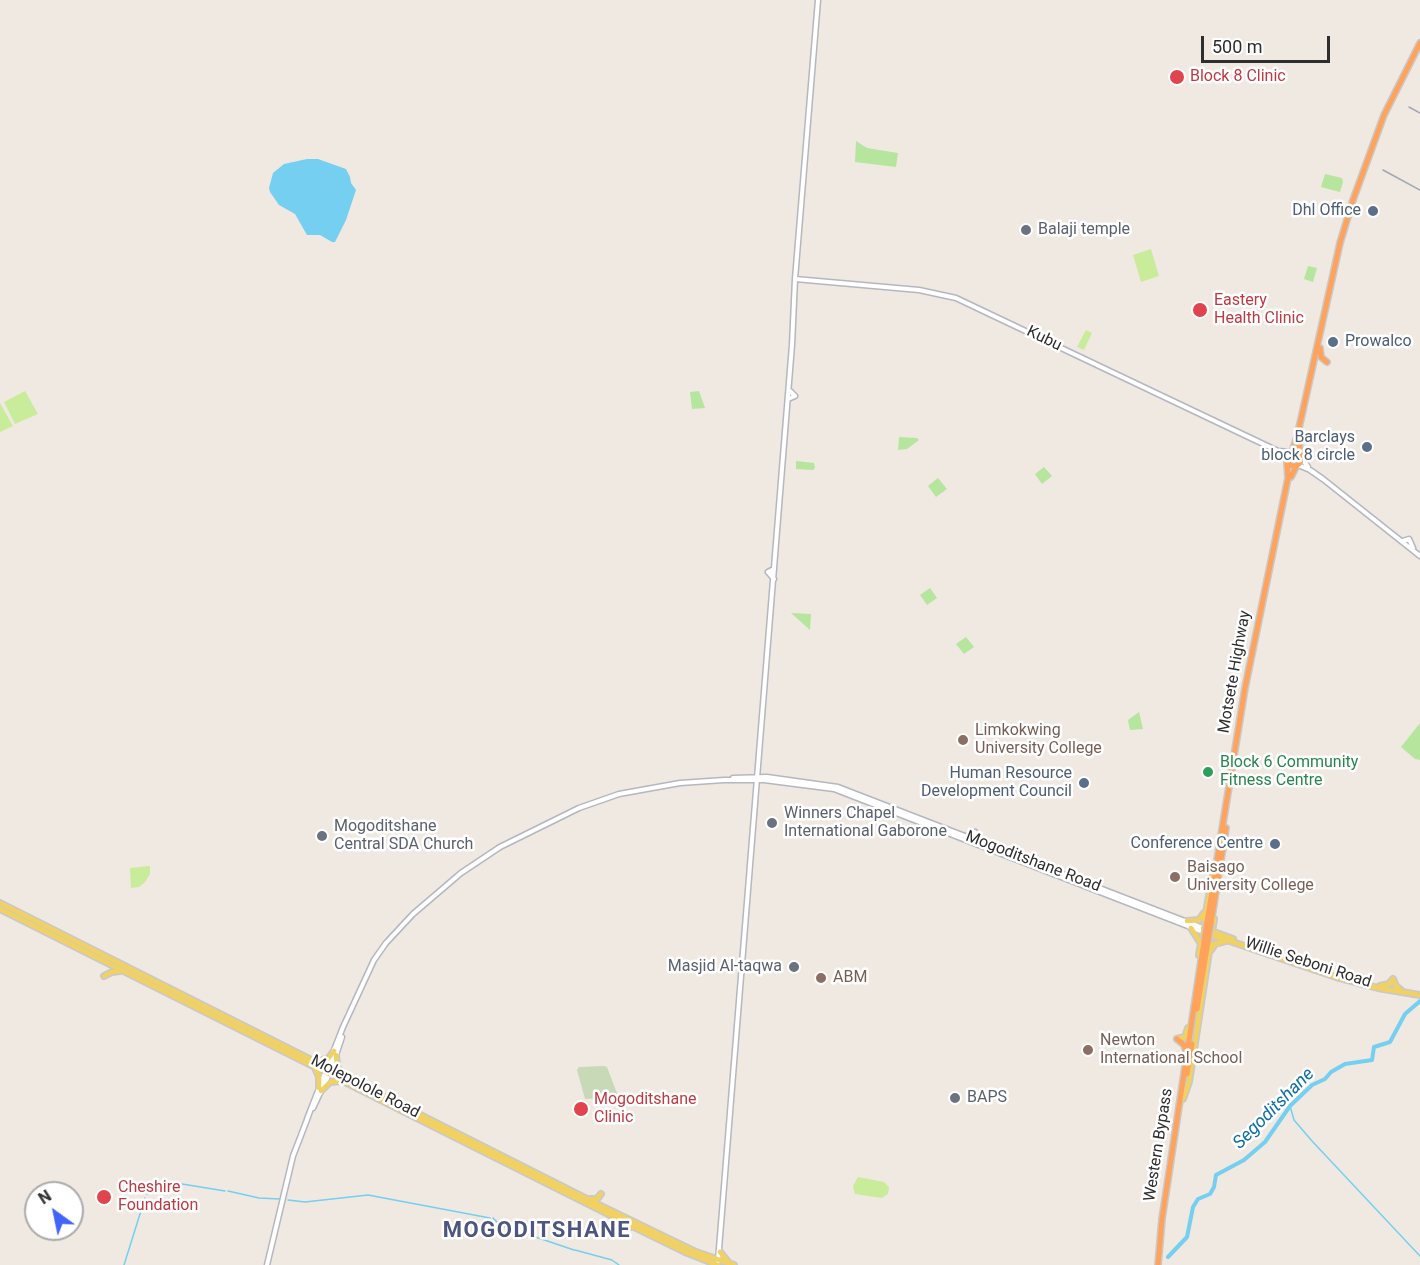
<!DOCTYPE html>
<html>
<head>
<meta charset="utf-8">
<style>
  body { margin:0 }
  #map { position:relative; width:1420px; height:1265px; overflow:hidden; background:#efe9e1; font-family:Roboto,sans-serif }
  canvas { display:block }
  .north { position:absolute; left:24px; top:1181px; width:60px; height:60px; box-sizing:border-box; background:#fff; border:2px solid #ababab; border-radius:50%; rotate:327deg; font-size:16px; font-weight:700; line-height:24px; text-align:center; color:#2e2e2e }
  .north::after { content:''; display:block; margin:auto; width:21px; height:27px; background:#4264fb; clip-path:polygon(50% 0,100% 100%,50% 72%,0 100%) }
  .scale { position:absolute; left:1201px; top:36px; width:129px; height:27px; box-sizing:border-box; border:3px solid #2e2e2e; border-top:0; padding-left:8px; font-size:18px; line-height:21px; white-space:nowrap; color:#2e2e2e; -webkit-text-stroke:4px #fff; paint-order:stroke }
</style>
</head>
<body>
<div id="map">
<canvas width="1420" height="1265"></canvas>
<div class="north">N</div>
<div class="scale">500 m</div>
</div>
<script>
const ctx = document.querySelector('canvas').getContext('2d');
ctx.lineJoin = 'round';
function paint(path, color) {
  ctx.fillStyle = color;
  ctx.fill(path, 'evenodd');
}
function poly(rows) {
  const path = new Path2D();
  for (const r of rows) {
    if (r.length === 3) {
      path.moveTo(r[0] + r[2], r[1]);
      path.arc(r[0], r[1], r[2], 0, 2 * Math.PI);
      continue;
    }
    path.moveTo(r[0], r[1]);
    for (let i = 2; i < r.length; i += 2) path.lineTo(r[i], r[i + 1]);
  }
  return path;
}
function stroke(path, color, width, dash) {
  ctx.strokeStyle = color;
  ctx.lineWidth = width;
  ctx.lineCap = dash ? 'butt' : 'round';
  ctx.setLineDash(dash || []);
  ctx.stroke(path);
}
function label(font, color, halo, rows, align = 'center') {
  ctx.font = font + ' Roboto,sans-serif';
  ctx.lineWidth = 5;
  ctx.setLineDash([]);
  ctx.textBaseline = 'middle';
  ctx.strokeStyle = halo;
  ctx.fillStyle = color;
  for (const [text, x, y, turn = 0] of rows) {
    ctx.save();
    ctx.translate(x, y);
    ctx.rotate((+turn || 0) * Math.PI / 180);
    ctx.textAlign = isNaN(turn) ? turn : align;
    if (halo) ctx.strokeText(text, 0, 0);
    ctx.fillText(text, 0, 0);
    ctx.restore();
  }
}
const green = poly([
  [856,141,867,148,898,153,896,167,855,162],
  [1325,174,1342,178,1343,182,1340,192,1321,187],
  [1308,266,1317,268,1313,282,1304,279],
  [699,391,705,408,692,409,690,392],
  [899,437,917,438,919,440,907,449,898,450],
  [796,461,814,463,815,468,813,470,796,469],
  [1044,467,1052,476,1042,484,1035,474],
  [938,478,947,489,936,497,928,486],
  [930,588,937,598,927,605,920,595],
  [791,613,811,614,810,630],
  [966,637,974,647,964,654,956,644],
  [1139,712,1143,729,1130,730,1128,720],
  [1420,723,1420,760,1415,759,1401,747]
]);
const cemetery = poly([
  [604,1066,607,1067,618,1096,614,1098,585,1099,577,1070,579,1067]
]);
const pitch = poly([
  [1151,249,1159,276,1141,282,1133,255],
  [1086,330,1092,333,1084,350,1077,347],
  [25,391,38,414,15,424,4,402],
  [0,403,13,426,0,432],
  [150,866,150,874,145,882,139,887,131,888,130,868],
  [858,1177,884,1182,889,1187,888,1194,882,1198,855,1194,853,1186]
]);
const water = poly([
  [307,159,318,159,346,169,350,177,351,183,356,190,346,220,335,242,332,242,320,235,307,235,295,214,279,205,270,192,269,188,273,173,284,164]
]);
const stream = poly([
  [1290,1106,1294,1120,1312,1141,1420,1256],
  [153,1191,162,1185,176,1183,225,1191],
  [228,1191,259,1198,280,1199],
  [147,1194,149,1193],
  [288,1200,305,1202,368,1195,490,1218],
  [493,1218,500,1225,574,1250],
  [575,1250,612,1260,619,1265],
  [124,1265,145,1198]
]);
const river = poly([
  [1168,1257,1187,1237,1193,1207,1198,1199,1210,1194,1214,1187,1216,1175,1244,1160,1265,1142,1290,1106,1312,1085,1325,1079,1331,1072,1345,1064,1372,1060,1374,1047,1390,1042,1405,1014,1420,1001]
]);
const secondary = poly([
  [795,279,919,290,956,298,1278,451,1290,452],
  [788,399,795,396,790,391],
  [1300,456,1308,467],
  [1298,465,1310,470,1323,479,1420,556],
  [1403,541,1409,539,1413,548],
  [774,579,768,572,774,569],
  [733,778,767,777,838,787,1203,928],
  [968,835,975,832,977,839],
  [313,1108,331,1070,342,1037],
  [307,1119,343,1027,374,960,386,943,413,914,461,873,500,847,579,808,619,794,680,783,724,780,764,780,834,789,1203,932],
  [718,1261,792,345,795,279,818,0],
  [267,1265,293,1156,308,1117]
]);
const primary = poly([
  [0,903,601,1206,696,1252,734,1265],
  [0,909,634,1227,685,1252,718,1265],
  [1187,921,1199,920,1204,913],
  [1191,928,1200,942],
  [1203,928,1233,939],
  [1203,932,1339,978,1378,988,1420,995],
  [1211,950,1215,944,1226,941],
  [1199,955,1214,866],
  [104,976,112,972,120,971],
  [1380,986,1389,984,1393,979,1396,986,1401,990],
  [1177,1039,1185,1037,1188,1028],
  [336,1055,337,1066,342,1075],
  [316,1061,328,1059,334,1051],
  [315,1068,319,1077,319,1088],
  [321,1091,330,1082,341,1081],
  [1183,1099,1189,1082,1214,919],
  [590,1199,597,1199,601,1194],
  [618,1233,623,1228,631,1227],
  [720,1252,729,1263]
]);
const highway = poly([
  [1320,348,1321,357,1327,362],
  [1299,438,1300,454],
  [1294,459,7],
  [1292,452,1297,437,1340,243,1353,200,1384,115,1420,43],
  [1291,477,1297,465],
  [1207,922,1245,688,1288,478,1287,463],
  [1211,923,1226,828],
  [1197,1009,1208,942],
  [1177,1039,1184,1045,1186,1051],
  [1187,1074,1192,1044],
  [1158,1265,1162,1219,1204,941]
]);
const rail = poly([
  [1409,107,1420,113],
  [1383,170,1420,190]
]);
const highwayBridge = poly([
  [1204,941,1207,922],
  [1208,942,1211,923]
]);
const markers = [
  [1177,77,8,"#e0444e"],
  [1373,211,6,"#5c6f8a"],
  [1026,230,6,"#6b7280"],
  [1200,310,8,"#e0444e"],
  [1333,342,6,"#5c6f8a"],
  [1367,447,6,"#5c6f8a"],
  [963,740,6,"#8d6e63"],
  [1208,772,6,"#2e9e5b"],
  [1084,783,6,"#5c6f8a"],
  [772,823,6,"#6b7280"],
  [322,836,6,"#6b7280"],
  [1275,844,6,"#5c6f8a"],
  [1175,877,6,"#8d6e63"],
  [794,967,6,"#6b7280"],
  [821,978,6,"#8d6e63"],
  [1088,1050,6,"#8d6e63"],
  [955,1098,6,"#6b7280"],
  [581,1109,8,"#e0444e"],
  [104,1197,8,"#e0444e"]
];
const healthNames = [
  ["Block 8 Clinic",1190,77],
  ["Eastery",1214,301],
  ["Health Clinic",1214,319],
  ["Mogoditshane",594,1100],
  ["Clinic",594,1118],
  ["Cheshire",118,1188],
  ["Foundation",118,1206]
];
const serviceNames = [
  ["Dhl Office",1361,211],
  ["Prowalco",1345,342,"left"],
  ["Barclays",1355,438],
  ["block 8 circle",1355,456],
  ["Human Resource",1072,774],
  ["Development Council",1072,792],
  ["Conference Centre",1263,844]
];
const worshipNames = [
  ["Balaji temple",1038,230],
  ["Winners Chapel",784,814],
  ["International Gaborone",784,832],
  ["Mogoditshane",334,827],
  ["Central SDA Church",334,845],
  ["Masjid Al-taqwa",782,967,"right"],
  ["BAPS",967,1098]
];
const streetNames = [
  ["Kubu",1044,339,26],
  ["Motsete Highway",1235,672,-80],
  ["Mogoditshane Road",1033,862,21],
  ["Willie Seboni Road",1308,963,18],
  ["Molepolole Road",365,1087,27],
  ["Western Bypass",1159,1145,-81]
];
const educationNames = [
  ["Limkokwing",975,731],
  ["University College",975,749],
  ["Baisago",1187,868],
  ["University College",1187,886],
  ["ABM",833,978],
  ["Newton",1100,1041],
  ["International School",1100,1059]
];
const leisureNames = [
  ["Block 6 Community",1220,763],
  ["Fitness Centre",1220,781]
];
const waterNames = [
  ["Segoditshane",1274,1109,-45]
];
const districtNames = [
  ["MOGODITSHANE",537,1231]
];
paint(green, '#b6e59e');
paint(cemetery, '#c8d9b8');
paint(pitch, '#c9ec9a');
paint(water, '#75cff0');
stroke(stream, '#75cff0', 1.5);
stroke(river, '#75cff0', 4);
stroke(secondary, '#b4b7c1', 7);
stroke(primary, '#c9c9c9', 8);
stroke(highway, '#c9c9c9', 8);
stroke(secondary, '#fff', 4);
stroke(primary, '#f2d163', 4.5);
stroke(highway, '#ffa35c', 5);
stroke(rail, '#a3a6b8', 1.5);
stroke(highwayBridge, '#c9c9c9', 8, []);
stroke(highwayBridge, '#ffa35c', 5);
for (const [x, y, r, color] of markers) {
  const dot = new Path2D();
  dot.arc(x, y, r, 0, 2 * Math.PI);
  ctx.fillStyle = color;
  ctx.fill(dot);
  stroke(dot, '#fff', 2);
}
label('16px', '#be3a42', '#fff', healthNames, 'left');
label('16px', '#4e5e75', '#fff', serviceNames, 'right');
label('16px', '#5b616d', '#fff', worshipNames, 'left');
label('16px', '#2e2e2e', '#fff', streetNames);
label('16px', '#785e54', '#fff', educationNames, 'left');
label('16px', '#27864d', '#fff', leisureNames, 'left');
label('italic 18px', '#0d6fa3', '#fff', waterNames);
ctx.letterSpacing = '1.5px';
label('bold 22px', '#4d5680', '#fff', districtNames);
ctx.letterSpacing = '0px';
</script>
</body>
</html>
